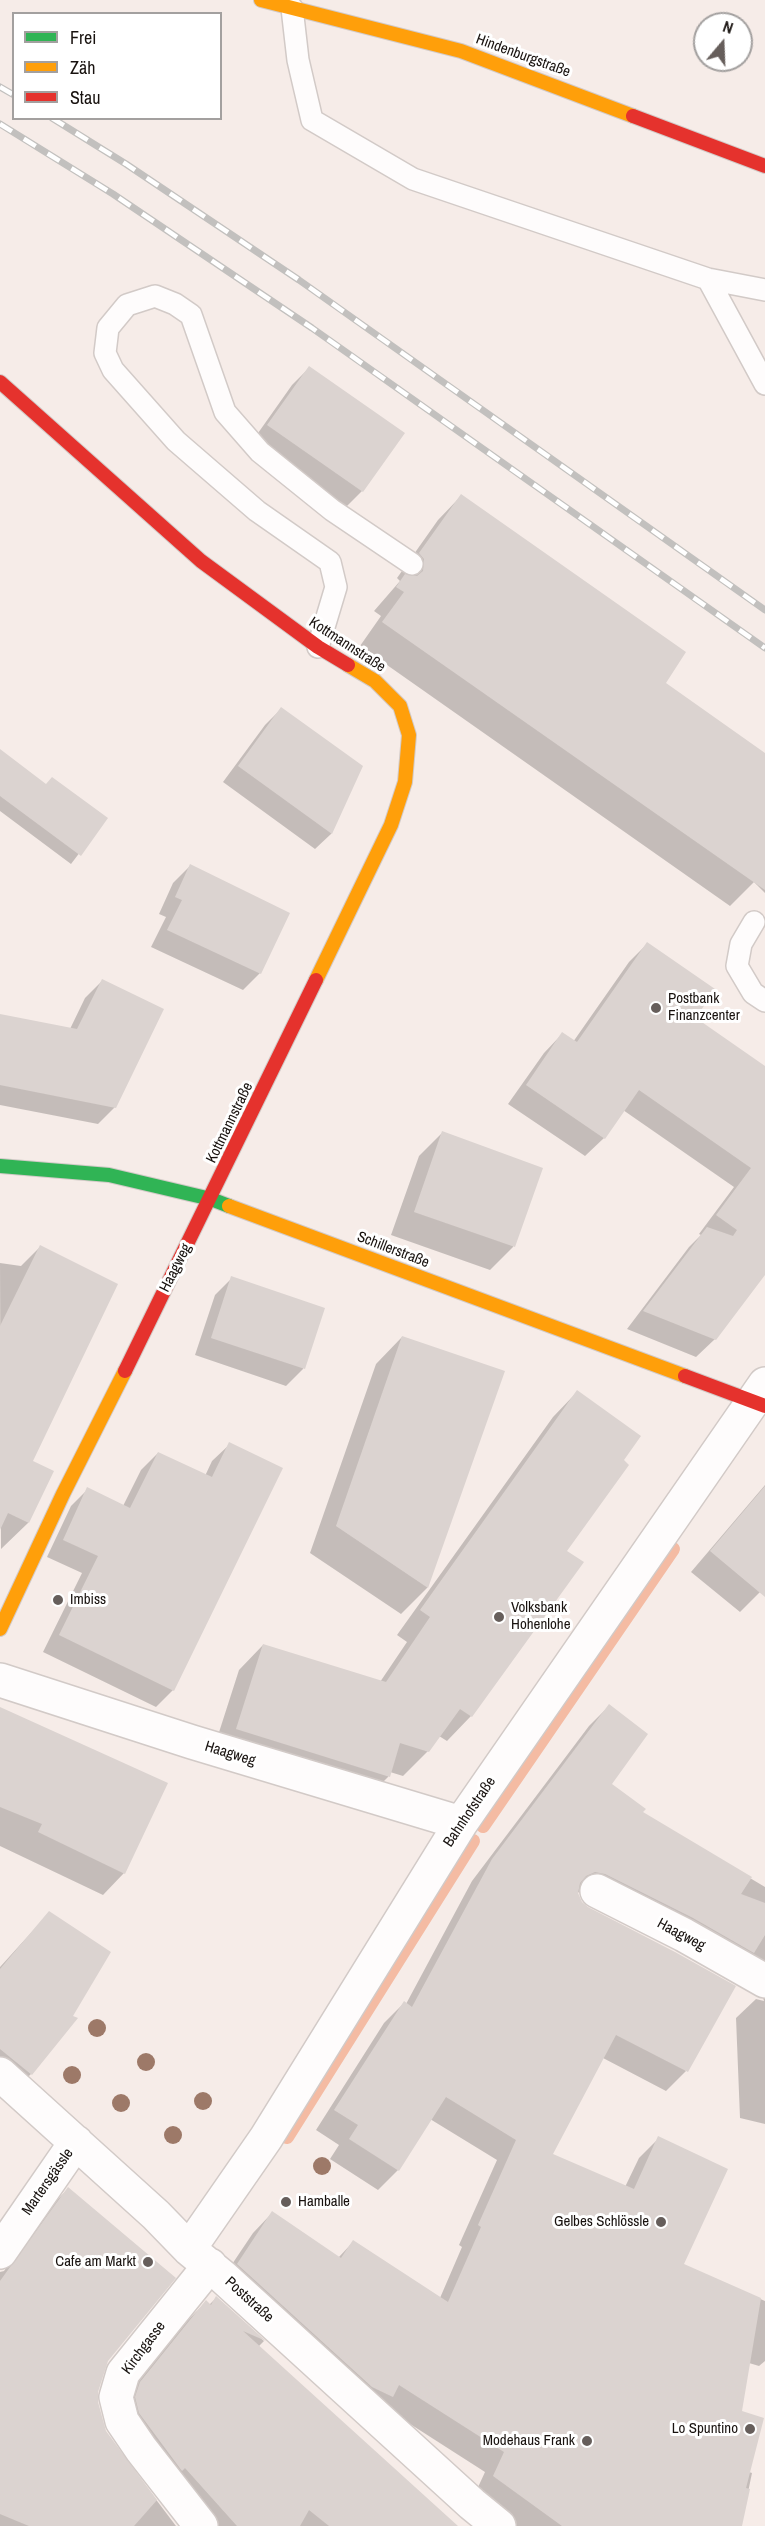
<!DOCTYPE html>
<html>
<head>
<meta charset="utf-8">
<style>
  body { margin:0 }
  #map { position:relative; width:765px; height:2526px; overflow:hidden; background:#f6ece8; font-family:"Archivo Narrow",sans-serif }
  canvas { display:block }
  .legend { position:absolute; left:12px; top:12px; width:210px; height:108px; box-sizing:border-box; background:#fff; border:2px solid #a3a09f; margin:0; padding:8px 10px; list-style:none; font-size:18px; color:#18120f }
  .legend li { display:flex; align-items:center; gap:12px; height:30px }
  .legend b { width:30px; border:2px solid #a3a09f }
  .north { position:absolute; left:693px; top:12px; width:60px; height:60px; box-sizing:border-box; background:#fff; border:2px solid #a3a09f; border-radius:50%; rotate:19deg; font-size:16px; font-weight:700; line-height:24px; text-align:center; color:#18120f }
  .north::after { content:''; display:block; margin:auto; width:21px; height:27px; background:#665e5b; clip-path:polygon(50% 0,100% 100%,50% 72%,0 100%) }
</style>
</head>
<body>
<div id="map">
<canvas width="765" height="2526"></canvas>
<ul class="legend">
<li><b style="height:8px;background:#30b455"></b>Frei</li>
<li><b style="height:8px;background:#ff9f0a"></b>Zäh</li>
<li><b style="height:8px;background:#e5322d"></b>Stau</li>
</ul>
<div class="north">N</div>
</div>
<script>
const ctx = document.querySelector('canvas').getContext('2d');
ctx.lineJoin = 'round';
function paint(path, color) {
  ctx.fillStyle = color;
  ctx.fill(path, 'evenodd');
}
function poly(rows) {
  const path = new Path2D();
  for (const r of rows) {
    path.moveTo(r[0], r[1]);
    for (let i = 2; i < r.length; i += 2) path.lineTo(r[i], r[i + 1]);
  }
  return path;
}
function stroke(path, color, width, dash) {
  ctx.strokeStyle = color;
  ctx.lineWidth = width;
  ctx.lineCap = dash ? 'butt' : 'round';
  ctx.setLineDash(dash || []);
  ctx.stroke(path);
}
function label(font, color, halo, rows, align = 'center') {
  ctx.font = font + ' "Archivo Narrow",sans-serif';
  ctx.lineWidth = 6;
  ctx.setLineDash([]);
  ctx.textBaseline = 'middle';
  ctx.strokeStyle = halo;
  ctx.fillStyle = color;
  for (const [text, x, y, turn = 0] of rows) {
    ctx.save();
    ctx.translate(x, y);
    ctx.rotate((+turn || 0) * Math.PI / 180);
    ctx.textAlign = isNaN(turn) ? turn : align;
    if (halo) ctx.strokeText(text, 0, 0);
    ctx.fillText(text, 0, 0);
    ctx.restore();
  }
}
const shadow = poly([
  [309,368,403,433,362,491,345,508,251,443,292,385],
  [461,496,664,683,765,755,765,893,754,882,730,906,360,646,381,616,374,611,400,581,397,578,438,520],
  [281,709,361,767,331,834,315,849,223,782,265,725],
  [0,750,45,785,106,818,71,864,0,811],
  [190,866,288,913,260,973,243,990,151,947,166,917,159,914,173,883],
  [647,944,694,1018,765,1068,765,1272,715,1339,696,1357,627,1329,689,1247,701,1235,699,1234,734,1187,623,1110,604,1138,585,1156,508,1104,544,1053,562,1034,573,1042,629,962],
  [102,981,115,1107,98,1124,0,1105,0,1015,70,1029,85,998],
  [442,1133,541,1169,513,1247,490,1270,391,1235,419,1156],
  [40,1247,31,1462,52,1472,28,1523,1,1549,0,1263,21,1266],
  [232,1278,323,1309,303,1369,286,1386,195,1355,215,1295],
  [402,1337,503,1372,427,1588,401,1614,310,1553,376,1364],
  [577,1392,565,1551,471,1716,447,1741,439,1736,428,1751,403,1776,390,1772,388,1777,364,1801,212,1754,239,1670,263,1645,380,1682,407,1642,397,1635,553,1417],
  [230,1444,173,1690,156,1707,43,1652,82,1573,47,1557,71,1506,88,1489,123,1506,141,1470,158,1453,205,1476,212,1461],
  [765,1485,765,1591,761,1591,740,1612,691,1572],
  [609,1706,610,1784,641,1813,765,1887,765,2124,740,2118,736,2018,756,1999,764,2001,761,1991,585,1894,577,1892,580,1902,686,2071,666,2091,603,2058,551,2155,625,2187,639,2158,659,2138,682,2265,765,2301,765,2361,759,2366,749,2363,740,2412,749,2472,752,2473,741,2526,515,2526,474,2496,485,2472,382,2406,218,2285,253,2233,272,2213,338,2258,353,2242,440,2298,462,2247,459,2245,497,2160,430,2119,398,2170,378,2190,330,2159,339,2145,316,2130,384,2023,404,2003,406,2004,472,1881,589,1726],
  [0,1708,124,1873,103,1895,0,1846],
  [49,1913,31,2074,9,2095,0,2089,0,1967],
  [68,2189,107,2361,96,2391,96,2401,105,2432,176,2526,0,2526,0,2272,4,2271,47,2210],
  [216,2298,264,2341,258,2347,455,2526,187,2526,119,2405,184,2324,206,2302,209,2305]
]);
const stream = poly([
  [483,1826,673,1549],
  [287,2137,473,1841]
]);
const building = poly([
  [309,366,405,433,363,492,267,425],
  [461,494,686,652,666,683,765,753,765,890,382,622,404,592,396,587,405,574,417,576,423,571,424,559,419,553],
  [281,707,363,766,332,834,238,766],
  [0,749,46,784,52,777,108,818,81,856,0,796],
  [190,864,290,913,261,974,167,930,182,900,175,897],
  [647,942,715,989,696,1018,765,1066,765,1275,716,1340,643,1311,707,1227,733,1236,737,1230,716,1215,751,1168,639,1090,605,1139,526,1085,562,1032,577,1042],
  [102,979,164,1009,116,1108,0,1085,0,1014,77,1029],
  [442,1131,543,1168,515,1247,414,1212],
  [40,1245,118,1284,33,1461,54,1471,29,1523,8,1513,0,1530,0,1326],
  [231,1276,325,1308,305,1369,211,1338],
  [402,1336,505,1371,428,1588,336,1526],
  [577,1390,641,1436,624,1460,629,1465,567,1551,584,1562,472,1717,460,1709,429,1752,400,1743,390,1777,236,1729,263,1644,386,1682,430,1617,420,1610],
  [229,1442,283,1468,174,1691,59,1635,98,1556,63,1540,87,1487,130,1508,158,1452,212,1477],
  [765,1486,765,1597,710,1551],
  [609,1704,648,1734,612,1784,646,1809,643,1812,752,1877,741,1894,765,1903,765,1935,754,1953,693,1918,605,1874,595,1872,586,1876,580,1883,578,1893,582,1902,588,1907,675,1952,736,1986,688,2072,616,2035,553,2154,634,2189,658,2136,728,2169,684,2264,761,2298,742,2411,764,2418,746,2488,750,2489,742,2526,562,2526,493,2476,504,2452,399,2385,393,2397,372,2387,237,2264,272,2211,341,2258,353,2240,448,2302,481,2227,478,2225,516,2140,446,2097,399,2171,349,2139,358,2125,334,2110,404,2001,412,2007,492,1859],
  [0,1707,168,1783,125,1874,38,1832,42,1824,0,1807],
  [49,1911,111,1952,73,2016,78,2018,32,2075,0,2049,0,1969],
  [68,2187,176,2278,108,2361,98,2392,98,2402,106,2431,157,2500,134,2526,29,2526,0,2514,0,2281],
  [216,2296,266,2341,243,2331,458,2526,329,2526,309,2510,300,2526,237,2526,185,2468,182,2471,139,2413,135,2397,140,2382,206,2300,211,2305]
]);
const lane = poly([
  [292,8,298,60,312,120,413,179,708,279,765,290],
  [708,279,765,384],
  [318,647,336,587,330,562,257,511,176,441,113,370,105,353,108,328,127,305,155,296,175,304,191,315,225,412,260,452,332,510,412,564],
  [754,922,741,944,737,966,753,993,765,1001]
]);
const street = poly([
  [0,1680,192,1742,461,1823],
  [597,1891,684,1935,765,1981],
  [0,2074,156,2215,189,2249,223,2277,472,2504,499,2526],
  [189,2249,266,2138,461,1823,765,1384],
  [0,2252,76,2142],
  [201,2526,141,2449,122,2421,116,2397,123,2373,210,2265]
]);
const fast = poly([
  [0,1166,109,1175,211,1199,229,1206]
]);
const slow = poly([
  [261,0,461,51,633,116],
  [316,980,391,825,405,782,409,735,400,706,375,681,348,665],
  [229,1206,685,1376],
  [0,1629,63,1494,125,1371]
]);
const jam = poly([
  [633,116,765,166],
  [0,382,201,561,318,647,348,665],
  [125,1371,316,980],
  [685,1376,765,1406]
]);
const rail = poly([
  [0,87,14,95],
  [52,118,126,164,299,280,765,610],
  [0,124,113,194,312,328,765,648]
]);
const trees = [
  [97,2028],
  [146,2062],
  [72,2075],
  [203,2101],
  [121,2103],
  [173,2135],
  [322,2166]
];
const markers = [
  [656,1008,6,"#665e5b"],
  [58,1600,6,"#665e5b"],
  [499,1617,6,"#665e5b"],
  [286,2202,6,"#665e5b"],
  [661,2222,6,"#665e5b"],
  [148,2262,6,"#665e5b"],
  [750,2429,6,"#665e5b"],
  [587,2441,6,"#665e5b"]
];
const streetNames = [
  ["Hindenburgstraße",523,56,20],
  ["Kottmannstraße",347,645,33],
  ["Kottmannstraße",230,1123,-64],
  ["Schillerstraße",393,1250,21],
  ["Haagweg",176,1268,-63],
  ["Haagweg",230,1754,17],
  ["Bahnhofstraße",470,1812,-56],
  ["Haagweg",681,1935,28],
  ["Martersgässle",48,2182,-55],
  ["Poststraße",249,2300,42],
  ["Kirchgasse",144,2348,-53]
];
const poiNames = [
  ["Postbank",668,999],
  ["Finanzcenter",668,1016],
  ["Imbiss",70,1600],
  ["Volksbank",511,1608],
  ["Hohenlohe",511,1625],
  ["Hamballe",298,2202],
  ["Gelbes Schlössle",649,2222,"right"],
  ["Cafe am Markt",136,2262,"right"],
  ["Lo Spuntino",738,2429,"right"],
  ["Modehaus Frank",575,2441,"right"]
];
paint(shadow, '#0003');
stroke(stream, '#f4bba3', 14);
paint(building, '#dbd3d0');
stroke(lane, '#d2cac7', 24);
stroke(street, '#d2cac7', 36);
stroke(fast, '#d2cac7', 16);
stroke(slow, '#d2cac7', 16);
stroke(jam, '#d2cac7', 16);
stroke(lane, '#fefcfc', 21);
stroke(street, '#fefcfc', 33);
stroke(fast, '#30b455', 14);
stroke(slow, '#ff9f0a', 14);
stroke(jam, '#e5322d', 14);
stroke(rail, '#c2c0be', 7);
stroke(rail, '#fff', 4.5, [14]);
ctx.fillStyle = '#9d7968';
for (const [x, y] of trees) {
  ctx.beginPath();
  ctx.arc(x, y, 9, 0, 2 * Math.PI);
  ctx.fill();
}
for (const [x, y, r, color] of markers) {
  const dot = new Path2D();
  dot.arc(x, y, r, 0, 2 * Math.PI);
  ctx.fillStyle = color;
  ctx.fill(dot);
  stroke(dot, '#fff', 2);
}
label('15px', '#18120f', '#fff', streetNames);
label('15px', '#18120f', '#fff', poiNames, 'left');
</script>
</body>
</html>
